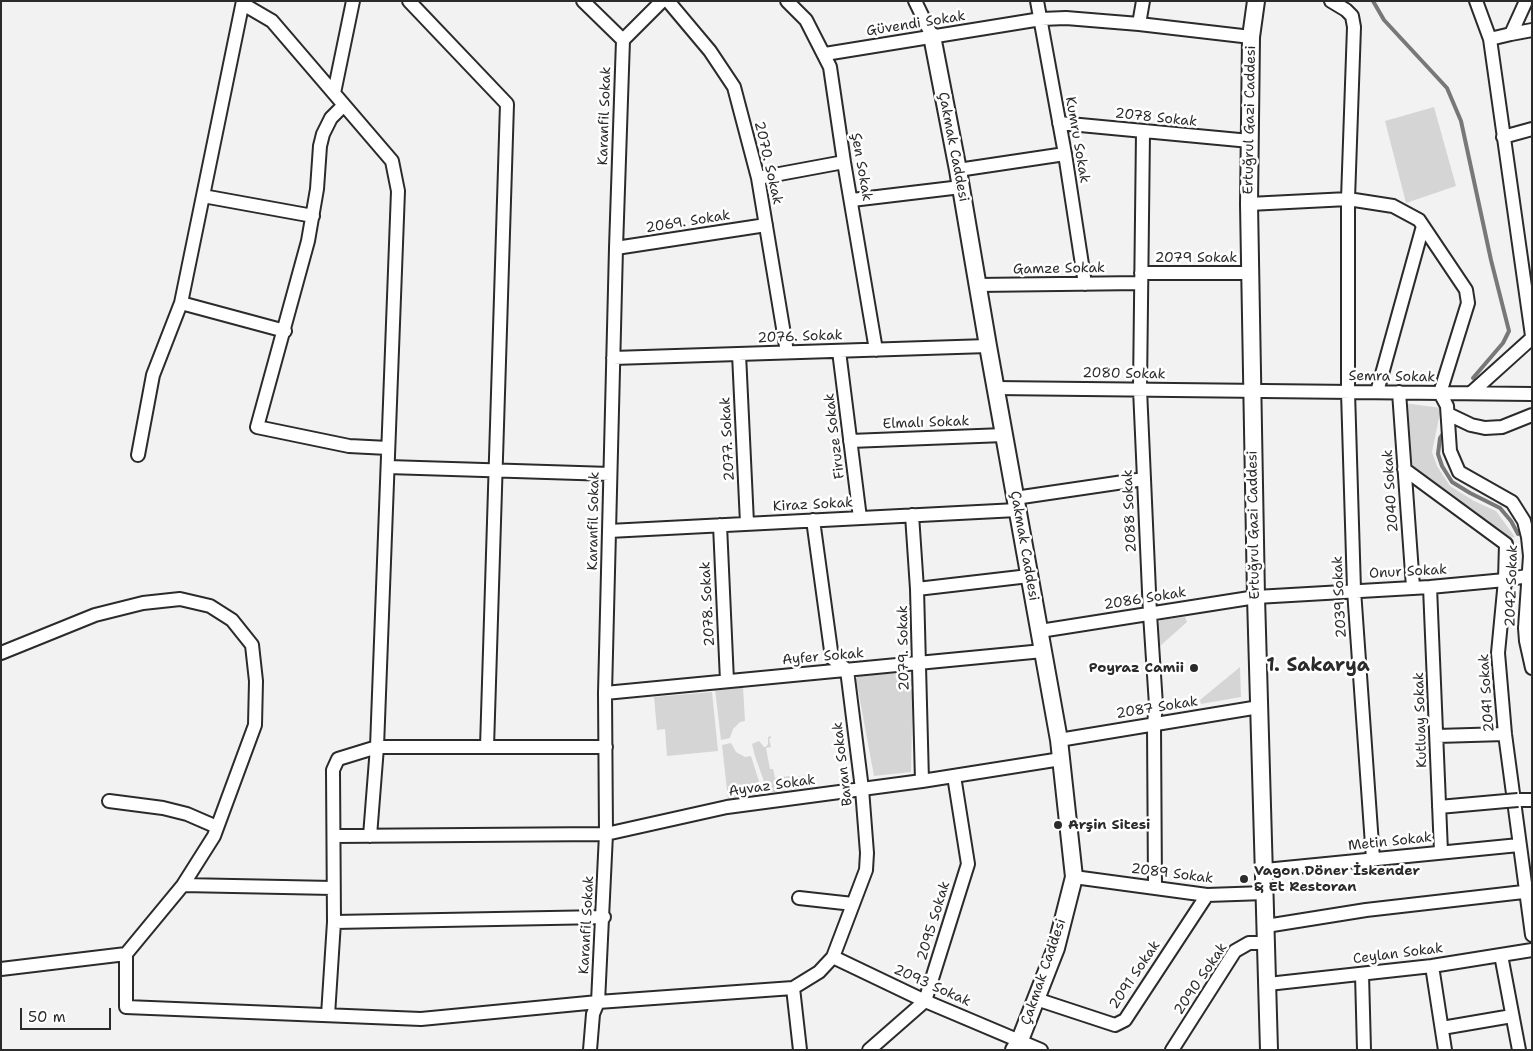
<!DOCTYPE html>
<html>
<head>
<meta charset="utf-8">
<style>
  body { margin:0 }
  #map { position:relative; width:1533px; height:1051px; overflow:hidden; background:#f2f2f2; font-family:"Shantell Sans",sans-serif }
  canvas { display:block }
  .frame { position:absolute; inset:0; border:2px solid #2b2b2b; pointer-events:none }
  .scale { position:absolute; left:20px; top:1008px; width:91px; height:22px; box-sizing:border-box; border:2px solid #2b2b2b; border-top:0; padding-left:6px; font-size:15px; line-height:18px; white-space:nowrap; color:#2b2b2b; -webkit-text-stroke:4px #fff; paint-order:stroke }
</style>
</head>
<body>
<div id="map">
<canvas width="1533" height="1051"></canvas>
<div class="frame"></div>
<div class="scale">50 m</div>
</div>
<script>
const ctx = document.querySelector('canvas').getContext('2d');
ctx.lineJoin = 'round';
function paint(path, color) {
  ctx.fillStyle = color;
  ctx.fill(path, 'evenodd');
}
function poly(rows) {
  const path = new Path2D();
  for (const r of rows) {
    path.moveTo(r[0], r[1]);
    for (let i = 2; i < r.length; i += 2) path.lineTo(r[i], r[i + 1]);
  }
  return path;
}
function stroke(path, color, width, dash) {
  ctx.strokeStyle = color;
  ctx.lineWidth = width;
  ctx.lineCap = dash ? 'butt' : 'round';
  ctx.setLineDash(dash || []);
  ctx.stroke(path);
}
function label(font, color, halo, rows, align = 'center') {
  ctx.font = font + ' "Shantell Sans",sans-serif';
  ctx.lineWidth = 5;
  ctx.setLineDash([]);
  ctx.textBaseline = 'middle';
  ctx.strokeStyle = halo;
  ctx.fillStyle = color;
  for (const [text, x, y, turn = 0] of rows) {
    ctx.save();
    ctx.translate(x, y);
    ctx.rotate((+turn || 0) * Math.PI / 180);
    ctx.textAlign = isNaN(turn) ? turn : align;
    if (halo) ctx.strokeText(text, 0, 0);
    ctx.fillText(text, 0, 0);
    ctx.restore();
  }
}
const green = poly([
  [1434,107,1456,186,1406,203,1385,121],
  [1404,403,1441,408,1432,452,1437,466,1450,486,1474,501,1496,511,1515,537,1504,539,1409,466],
  [1185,617,1187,622,1159,647,1157,625,1161,620],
  [1240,667,1241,697,1201,704,1200,700],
  [913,673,911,772,874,776,856,679,858,675],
  [743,686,745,721,740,722,733,729,730,738,721,740,715,689],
  [712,692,718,751,667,756,665,729,657,730,654,697],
  [771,736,771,738,769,739,771,747,766,748,770,769,773,769,775,778,790,776,792,778,812,774,814,786,768,793,755,756,752,744,759,741,764,747,766,747,768,744,768,737],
  [731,743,736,752,745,757,751,756,763,794,728,799,722,745]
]);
const stream = poly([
  [1373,1,1384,20,1447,88,1461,121,1491,260,1509,331,1503,343,1473,378],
  [1444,432,1440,438,1438,454,1442,466,1452,482,1470,493,1500,508,1511,521,1518,534]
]);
const minor = poly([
  [409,1,507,104,487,747],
  [583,1,623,40],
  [668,1,710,51,734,87,758,178,787,352],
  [787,1,806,20,830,67,844,162,876,350],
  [915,1,932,36],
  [1037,1,1065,154,1085,284],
  [1331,1,1346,10,1352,16,1354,27,1348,199,1348,392,1354,590,1373,859],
  [1476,1,1490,39,1532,336],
  [243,4,272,21,392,161,398,191,377,747,370,836],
  [1139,24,1143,1],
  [1511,34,1532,30],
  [1490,39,1511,34,1526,1],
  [623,40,662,1],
  [825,54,1041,19,1066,18,1139,24,1251,37],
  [334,93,353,1],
  [344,105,331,118,323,134,320,146,317,189,308,241,257,427,349,446,388,448],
  [1059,123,1250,141],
  [1143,132,1140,389,1150,614,1156,705,1154,724,1155,888],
  [1503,137,1532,129],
  [958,170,1065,154],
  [758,178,844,162],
  [203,196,313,216],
  [852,200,961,187],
  [1249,204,1348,199,1393,206,1419,220,1466,290,1468,303,1440,393,1447,406,1450,451,1459,472,1512,502,1524,521,1528,537,1530,556,1525,628,1526,641,1532,668],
  [616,248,766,225],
  [1141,273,1250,273],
  [977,285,1141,283],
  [181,303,285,331],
  [839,351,860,518],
  [739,354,747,523],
  [613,358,988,346],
  [995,388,1532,394],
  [1377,392,1423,226],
  [1399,392,1413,587],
  [1471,393,1532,338],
  [1448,414,1471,425,1485,428,1502,427,1532,415],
  [850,441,1004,435],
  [138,455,153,375,181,303,243,1],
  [388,467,610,474],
  [1404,469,1506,544,1505,580,1498,653,1505,734,1532,935],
  [1015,498,1144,479],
  [912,515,917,589,922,781],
  [720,525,727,681],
  [609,531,1017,510],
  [1430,587,1441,852],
  [917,589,1029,576],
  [1040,631,1256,597,1430,587,1505,580,1532,575],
  [1,653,95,615,143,603,180,599,210,606,232,620,252,645,256,681,255,725,214,836,183,885,126,954,1,969],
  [605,693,1043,651],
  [1437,736,1505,734],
  [1059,740,1259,707],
  [1518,800,1532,800],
  [109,801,163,808,187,814,217,827],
  [1439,807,1506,801],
  [334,836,606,834,727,807,922,781,1061,759],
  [1265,870,1519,845],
  [1074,877,1207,895,1265,893],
  [183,885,333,888],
  [799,898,853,904],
  [334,922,604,917],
  [1266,926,1366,910,1532,891],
  [126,954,126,1007,421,1019,598,1002,793,988,819,972,833,957,866,870,867,853,862,789,847,670,832,658,813,520],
  [1501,955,1519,1050],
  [833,957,925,1001,1041,1050],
  [1432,966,1445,1050],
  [1362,974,1364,1050],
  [1268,984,1432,966,1532,950],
  [793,988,800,1050],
  [1036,999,1115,1025,1125,1020,1207,895],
  [328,1015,334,922,333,770,338,759,377,747,606,747],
  [1442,1028,1512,1016],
  [590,1050,593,1014,598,1002,606,834,605,693,616,248,623,40],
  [869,1050,925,1001,968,864,954,776],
  [1172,1050,1235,951,1249,943,1266,943]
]);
const major = poly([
  [1256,1,1251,37,1249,204,1256,597,1269,1050],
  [932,36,958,170,988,346,1059,740,1074,877,1056,948,1020,1040,1014,1050]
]);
const minorBridge = poly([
  [1506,801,1518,800]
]);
const markers = [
  [1194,668,5,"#2b2b2b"],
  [1058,825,5,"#2b2b2b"],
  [1244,879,5,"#2b2b2b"]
];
const streetNames = [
  ["Güvendi Sokak",916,24,-9],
  ["Karanfil Sokak",605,116,-88],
  ["2078 Sokak",1156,118,6],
  ["Ertuğrul Gazi Caddesi",1250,120,-89],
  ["Kumru Sokak",1077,140,80],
  ["Çakmak Caddesi",953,147,79],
  ["2070. Sokak",768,163,77],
  ["Şen Sokak",861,167,80],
  ["2069. Sokak",688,222,-9],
  ["2079 Sokak",1196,258],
  ["Gamze Sokak",1059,269,-1],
  ["2076. Sokak",800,337,-2],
  ["2080 Sokak",1124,374,1],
  ["Semra Sokak",1392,377,1],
  ["Elmalı Sokak",926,423,-2],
  ["Firuze Sokak",835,436,-97],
  ["2077. Sokak",728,439,-93],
  ["2040 Sokak",1391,491,-94],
  ["Kiraz Sokak",813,505,-3],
  ["2088 Sokak",1130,511,-93],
  ["Karanfil Sokak",594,521,-89],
  ["Ertuğrul Gazi Caddesi",1254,525,-91],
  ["Çakmak Caddesi",1024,546,80],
  ["Onur Sokak",1408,572,-3],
  ["2042 Sokak",1512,586,-88],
  ["2039 Sokak",1340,597,-93],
  ["2086 Sokak",1145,599,-9],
  ["2078. Sokak",708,604,-93],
  ["2079. Sokak",904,648,-91],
  ["Ayfer Sokak",823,657,-5],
  ["2041 Sokak",1487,693,-94],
  ["2087 Sokak",1157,708,-9],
  ["Kutluay Sokak",1421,720,-92],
  ["Baran Sokak",843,764,-97],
  ["Ayvaz Sokak",772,786,-8],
  ["Metin Sokak",1390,842,-6],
  ["2089 Sokak",1172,874,7],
  ["2095 Sokak",934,921,-73],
  ["Karanfil Sokak",587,925,-87],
  ["Ceylan Sokak",1398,954,-7],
  ["Çakmak Caddesi",1044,972,-71],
  ["2091 Sokak",1135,975,-56],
  ["2090 Sokak",1201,979,-56],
  ["2093 Sokak",932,986,24]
];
const poiNames = [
  ["Poyraz Camii",1184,668,"right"],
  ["Arşin Sitesi",1068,825],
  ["Vagon Döner İskender",1254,871],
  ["& Et Restoran",1254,887]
];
const districtNames = [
  ["1. Sakarya",1318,666]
];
paint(green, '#d5d5d5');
stroke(stream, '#787878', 4);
stroke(minor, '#2b2b2b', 16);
stroke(major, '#2b2b2b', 20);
stroke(minor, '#fff', 12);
stroke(major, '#fff', 16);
stroke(minorBridge, '#2b2b2b', 16, []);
stroke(minorBridge, '#fff', 12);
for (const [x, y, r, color] of markers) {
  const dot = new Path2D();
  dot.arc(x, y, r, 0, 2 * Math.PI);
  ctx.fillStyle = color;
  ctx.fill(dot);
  stroke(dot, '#fff', 2);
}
label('14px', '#2b2b2b', '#fff', streetNames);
label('bold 14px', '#2b2b2b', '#fff', poiNames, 'left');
label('bold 19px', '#2b2b2b', '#fff', districtNames);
</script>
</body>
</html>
